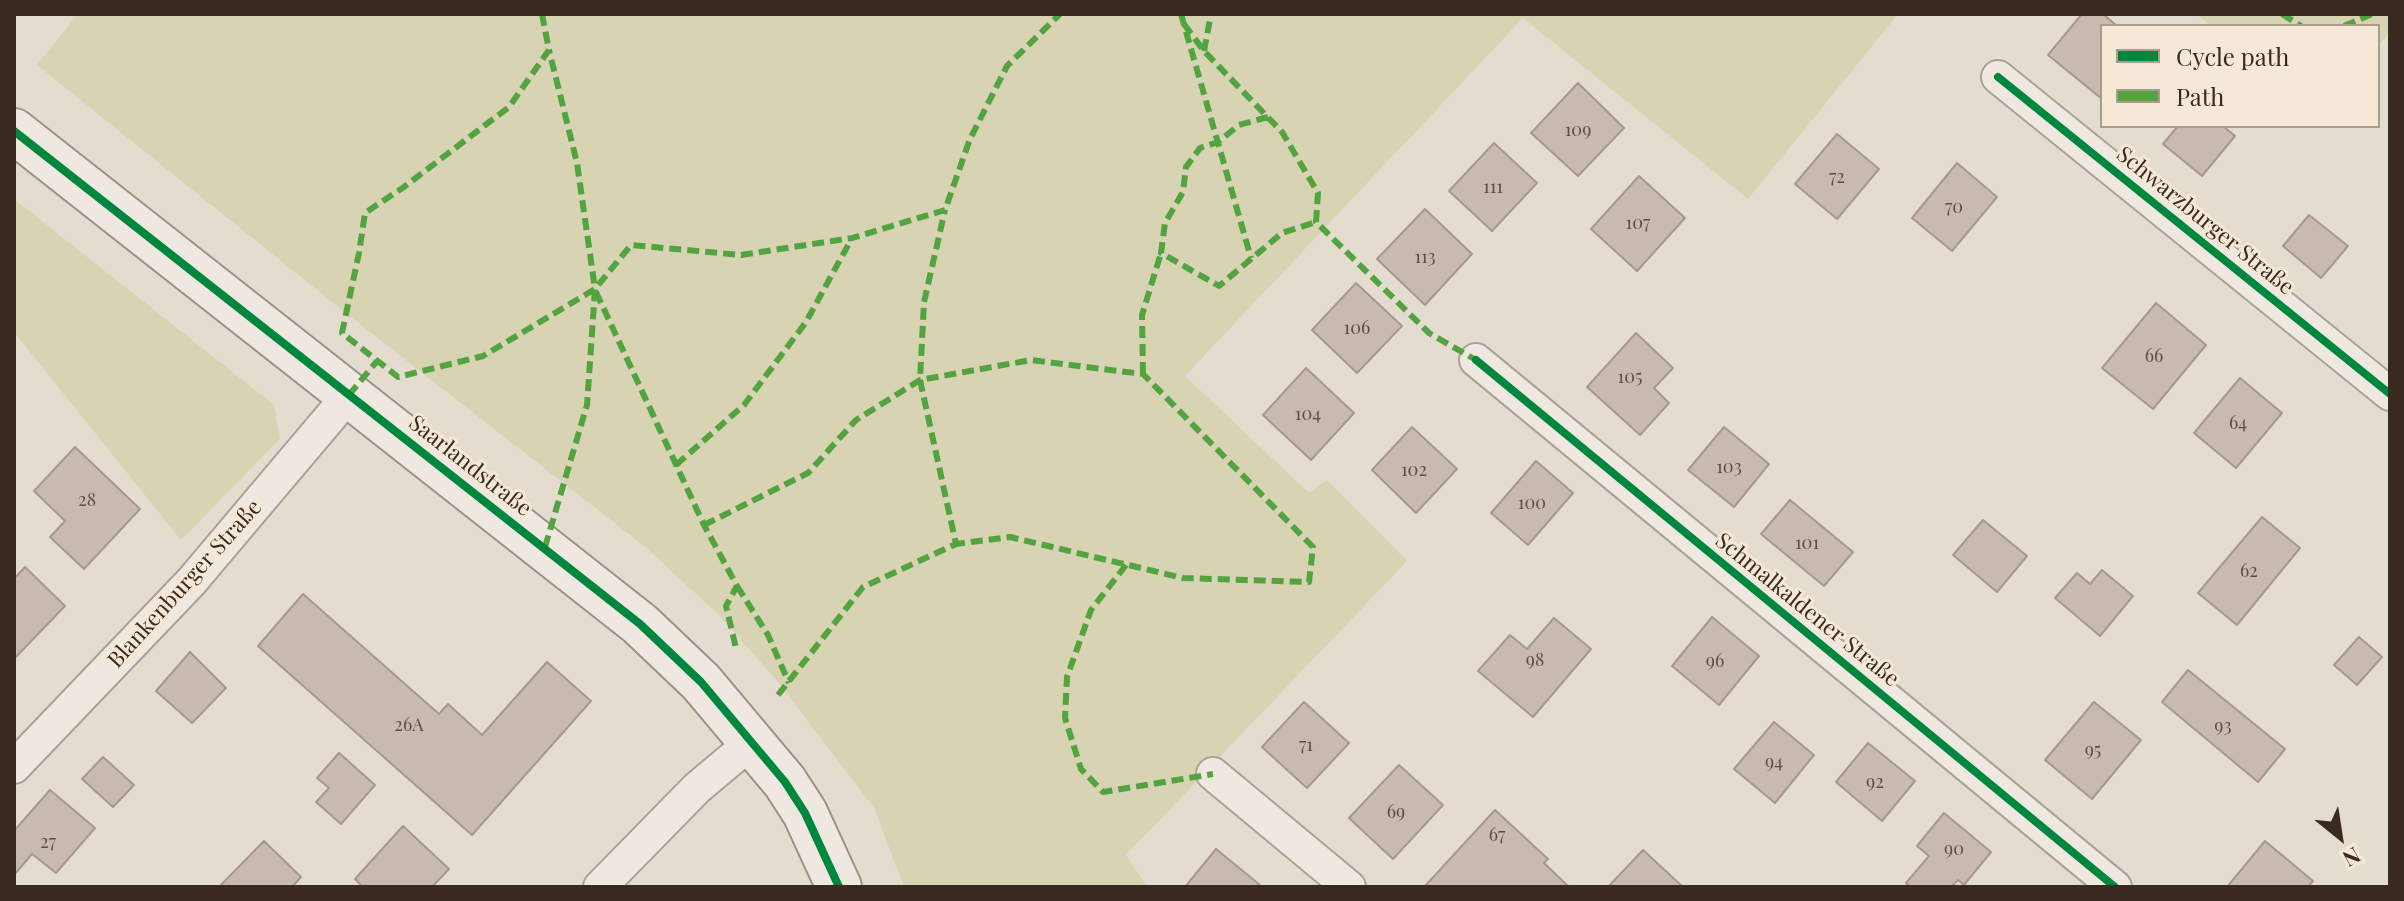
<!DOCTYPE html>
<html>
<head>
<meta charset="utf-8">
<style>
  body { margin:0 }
  #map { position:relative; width:2404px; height:901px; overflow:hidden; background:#e5dcd0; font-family:"Playfair Display",serif }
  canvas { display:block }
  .frame { position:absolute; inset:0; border:16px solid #3a2920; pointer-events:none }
  .legend { position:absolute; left:2100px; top:24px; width:280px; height:104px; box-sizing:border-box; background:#f5e8d6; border:2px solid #aa9c8d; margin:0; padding:10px 14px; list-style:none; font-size:24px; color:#3a2920 }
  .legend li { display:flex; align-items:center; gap:16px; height:40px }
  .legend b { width:40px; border:2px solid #aa9c8d }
  .north { position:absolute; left:2300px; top:797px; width:80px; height:80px; -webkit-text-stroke:6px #f5e8d6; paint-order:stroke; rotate:150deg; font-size:22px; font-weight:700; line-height:32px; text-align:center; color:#3a2920 }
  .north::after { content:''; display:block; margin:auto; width:28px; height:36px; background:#3a2920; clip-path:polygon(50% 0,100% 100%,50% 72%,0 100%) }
</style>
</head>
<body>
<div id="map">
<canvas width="2404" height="901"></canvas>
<div class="frame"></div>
<ul class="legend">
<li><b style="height:10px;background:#00873e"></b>Cycle path</li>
<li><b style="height:10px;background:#54a341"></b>Path</li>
</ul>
<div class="north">N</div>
</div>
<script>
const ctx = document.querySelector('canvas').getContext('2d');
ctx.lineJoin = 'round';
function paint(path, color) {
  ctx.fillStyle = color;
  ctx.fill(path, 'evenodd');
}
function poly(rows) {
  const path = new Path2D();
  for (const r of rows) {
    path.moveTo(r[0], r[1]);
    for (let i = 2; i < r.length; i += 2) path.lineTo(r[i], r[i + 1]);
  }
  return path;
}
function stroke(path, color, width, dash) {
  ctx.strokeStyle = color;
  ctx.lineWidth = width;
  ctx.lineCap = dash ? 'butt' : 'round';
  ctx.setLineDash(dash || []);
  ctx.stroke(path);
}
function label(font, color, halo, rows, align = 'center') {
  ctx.font = font + ' "Playfair Display",serif';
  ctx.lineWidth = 6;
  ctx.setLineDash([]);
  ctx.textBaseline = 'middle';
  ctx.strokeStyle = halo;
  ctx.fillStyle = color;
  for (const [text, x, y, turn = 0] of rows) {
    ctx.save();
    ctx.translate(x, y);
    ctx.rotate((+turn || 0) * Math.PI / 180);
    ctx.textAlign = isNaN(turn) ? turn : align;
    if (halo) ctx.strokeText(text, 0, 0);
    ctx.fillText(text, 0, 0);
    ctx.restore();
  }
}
const green = poly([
  [78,14,1898,14,1748,199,1523,18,1185,376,1309,493,1327,480,1407,561,1126,855,1147,887,904,887,874,808,778,682,716,612,644,546,352,318,37,65],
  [2196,14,2390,14,2390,32,2378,45,2378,26,2211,26],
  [14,199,274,405,280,439,181,540,14,332]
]);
const building = poly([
  [2082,14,2103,14,2117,26,2102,26,2102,99,2048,55,2082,14],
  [1578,83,1624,128,1578,176,1531,133,1578,83],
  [2178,126,2223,126,2235,136,2202,176,2163,144,2178,126],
  [1837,134,1879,169,1837,219,1795,184,1837,134],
  [1494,143,1537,183,1492,231,1449,191,1494,143],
  [1957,163,1997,197,1952,251,1912,218,1957,163],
  [1639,176,1685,218,1637,271,1591,229,1639,176],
  [1425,209,1472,254,1425,305,1377,259,1425,209],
  [2309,215,2348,246,2321,278,2283,246,2309,215],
  [1356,283,1402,326,1357,373,1312,330,1356,283],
  [2156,303,2206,345,2153,409,2102,368,2156,303],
  [1636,333,1673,368,1654,388,1669,403,1640,435,1587,387,1636,333],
  [1306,368,1354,413,1311,460,1263,415,1306,368],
  [2240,378,2282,413,2236,468,2194,433,2240,378],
  [1412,427,1457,469,1416,513,1372,470,1412,427],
  [1724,427,1769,464,1734,507,1688,470,1724,427],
  [75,447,140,509,84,569,50,537,65,521,34,491,75,447],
  [1536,461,1573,493,1528,545,1491,513,1536,461],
  [1790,500,1853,552,1824,586,1761,534,1790,500],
  [2262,517,2300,548,2237,625,2198,593,2262,517],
  [1983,520,2027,556,1997,592,1953,555,1983,520],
  [25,567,65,606,14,659,14,579,25,567],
  [2102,570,2133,596,2100,636,2055,598,2077,573,2090,584,2102,570],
  [303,594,439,714,448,704,482,735,547,662,591,701,472,835,258,646,303,594],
  [1712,617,1759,656,1719,705,1672,666,1712,617],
  [1554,618,1591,649,1533,717,1478,671,1510,635,1527,649,1554,618],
  [2359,637,2382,657,2357,685,2334,665,2359,637],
  [190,652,226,688,192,723,156,691,190,652],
  [2188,670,2285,749,2258,782,2162,702,2188,670],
  [1304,702,1349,743,1307,788,1262,747,1304,702],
  [2094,702,2141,740,2092,799,2045,760,2094,702],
  [1774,722,1814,755,1775,803,1734,769,1774,722],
  [1868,743,1915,781,1882,821,1836,782,1868,743],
  [339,753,375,785,341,824,316,802,329,788,317,778,339,753],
  [103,757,134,785,113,807,82,779,103,757],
  [1399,765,1443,805,1393,859,1349,818,1399,765],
  [50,790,95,828,56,873,32,854,14,875,14,831,50,790],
  [1495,810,1548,859,1544,863,1569,887,1425,886,1495,810],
  [1944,813,1991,852,1964,885,1958,880,1951,887,1910,887,1906,883,1929,856,1917,846,1944,813],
  [403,826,449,869,432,887,363,887,355,879,403,826],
  [264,841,301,877,292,887,219,887,264,841],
  [2265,841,2313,881,2308,887,2227,887,2265,841],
  [1216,849,1260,885,1259,887,1185,887,1216,849],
  [1643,850,1683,887,1608,887,1643,850]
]);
const street = poly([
  [1998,77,2390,394],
  [1476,360,2115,887],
  [14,767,191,582,349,395],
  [1213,774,1349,887],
  [600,887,697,788,753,741]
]);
const secondary = poly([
  [14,131,640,624,701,682,785,782,805,813,839,887]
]);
const quiet = poly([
  [542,14,549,50,509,107,404,187,365,213,359,253,342,333,398,377,483,356,595,289,631,245,741,255,852,238,945,210,970,139,1007,66,1060,14],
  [1181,14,1251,258],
  [2282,14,2301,26],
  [1184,24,1204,51,1282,132,1318,193,1316,222,1429,333,1476,360],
  [2344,26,2372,14],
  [1204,51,1211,14],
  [1268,117,1239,125,1218,142,1200,148,1186,167,1183,192,1165,223,1161,253,1219,286,1282,233,1316,222],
  [596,292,704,525,737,586,726,606,736,648],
  [1143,374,1142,315,1161,253],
  [349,395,377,361],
  [676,465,744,405,806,322,852,238],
  [704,525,808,473,856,420,920,380,1031,360,1143,374,1313,547,1309,582,1183,578,1010,537,956,544],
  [545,547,587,405,595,289,577,163,549,50],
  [1126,565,1091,610,1067,677,1065,718,1081,769,1103,792,1213,774],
  [737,586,768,635,789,683],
  [778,695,863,587,956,544,920,380,924,302,945,210]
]);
const cycleway = poly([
  [1998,77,2390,394],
  [14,131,640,624,701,682,785,782,805,813,839,887],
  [1476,360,2115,887]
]);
const numberNames = [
  ["109",1578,130],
  ["72",1837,177],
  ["111",1493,187],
  ["70",1954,207],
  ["107",1638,223],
  ["113",1425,257],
  ["106",1357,328],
  ["66",2154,356],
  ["105",1630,377],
  ["104",1308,414],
  ["64",2238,423],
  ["103",1729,467],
  ["102",1414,470],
  ["28",87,500],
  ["100",1532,503],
  ["101",1807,543],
  ["62",2249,571],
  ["98",1535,660],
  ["96",1715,661],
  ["26A",409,725],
  ["93",2223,726],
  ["71",1306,745],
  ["95",2093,750],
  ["94",1774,762],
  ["92",1875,782],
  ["69",1396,812],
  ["67",1497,835],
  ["27",48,842],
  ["90",1954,849]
];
const streetNames = [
  ["Schwarzburger Straße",2205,221,39],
  ["Saarlandstraße",470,466,38],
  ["Blankenburger Straße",185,584,-48],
  ["Schmalkaldener Straße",1807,610,39]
];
paint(green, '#d7d3b3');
paint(building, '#c9bab1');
stroke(building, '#a6988f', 2);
stroke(street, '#aba198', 36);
stroke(secondary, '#9a9188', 48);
stroke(street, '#eee8e1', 32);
stroke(secondary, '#eee8e1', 44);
stroke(quiet, '#54a341', 6, [12, 6]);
stroke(cycleway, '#00873e', 8);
label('18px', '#5e4d44', null, numberNames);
label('22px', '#3a2920', '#f5e8d6', streetNames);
</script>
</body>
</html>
